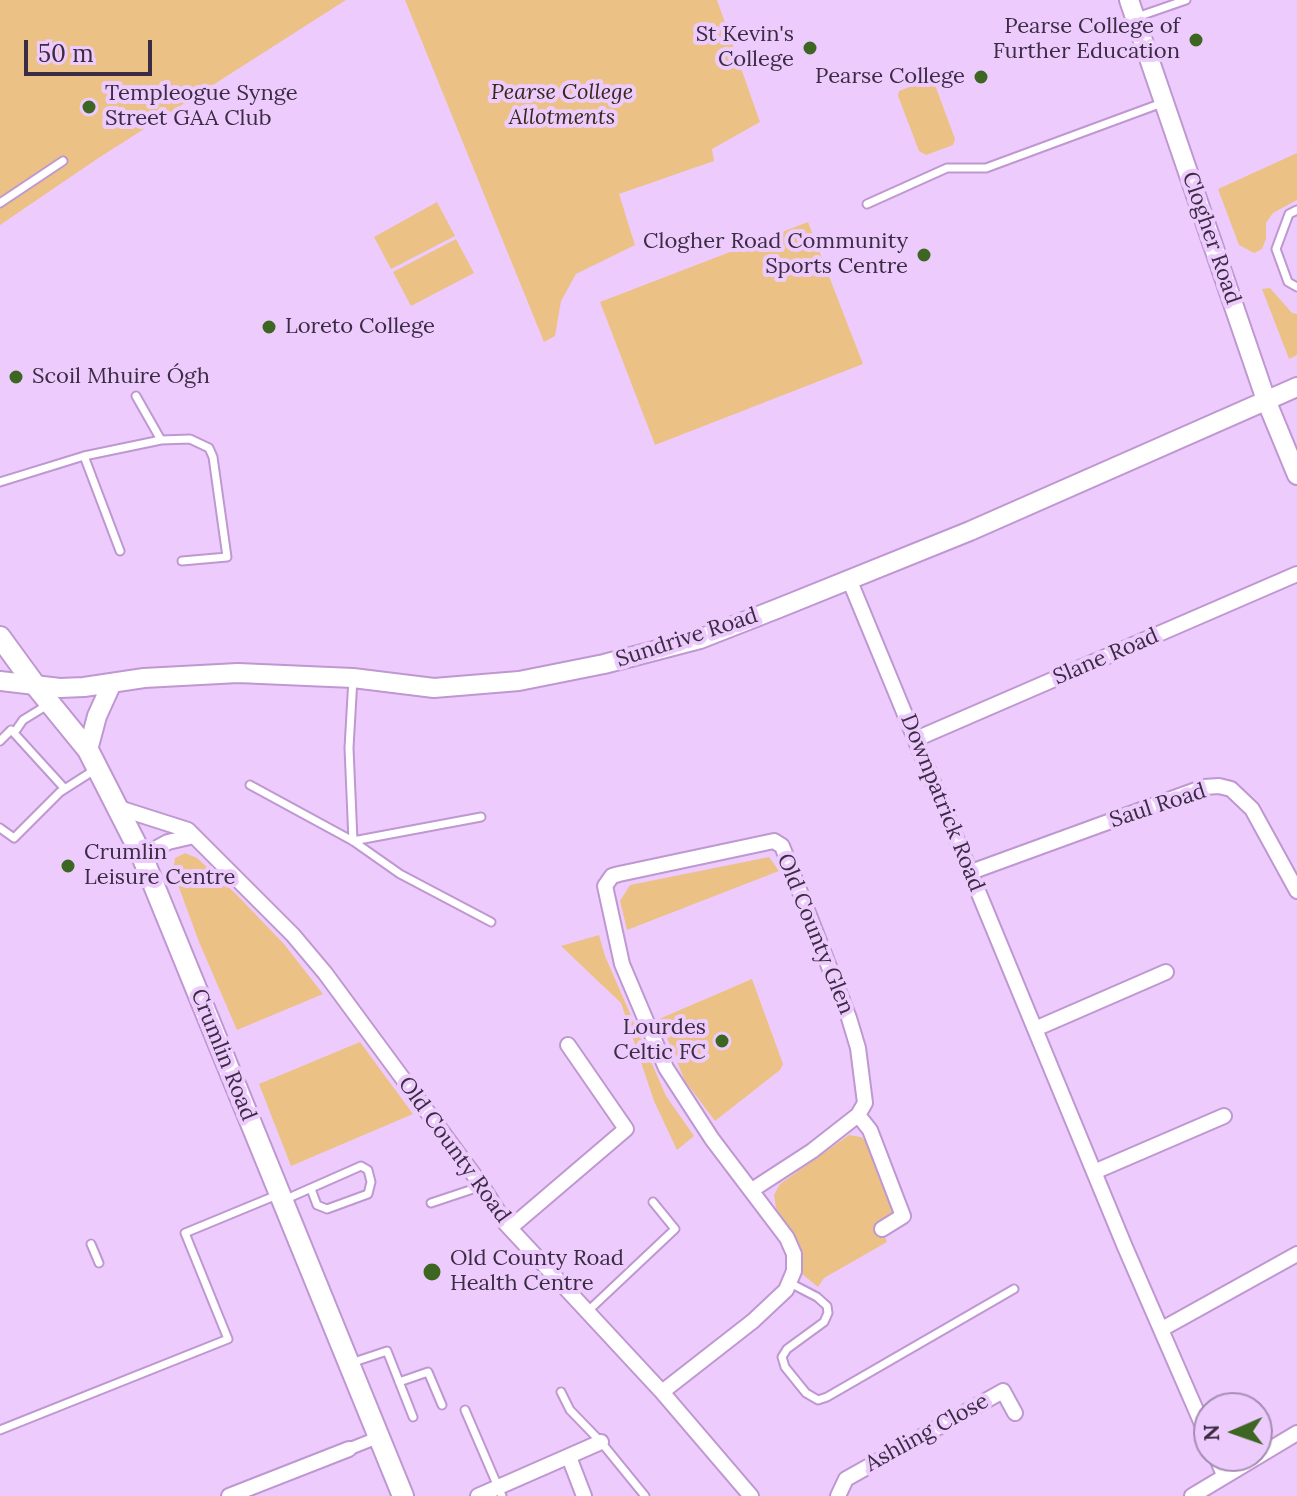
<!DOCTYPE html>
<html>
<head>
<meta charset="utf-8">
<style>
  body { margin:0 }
  #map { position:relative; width:1297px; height:1496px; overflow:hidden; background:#edccfd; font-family:Lora,serif }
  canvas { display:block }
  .north { position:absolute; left:1193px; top:1392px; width:80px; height:80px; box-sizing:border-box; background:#edccfd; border:2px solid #a68cb3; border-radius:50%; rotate:268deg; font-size:22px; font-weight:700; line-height:32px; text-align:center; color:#3b2b43 }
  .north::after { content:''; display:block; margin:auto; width:28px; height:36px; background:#3c6622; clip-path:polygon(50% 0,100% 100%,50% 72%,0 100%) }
  .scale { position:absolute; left:24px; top:40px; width:128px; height:36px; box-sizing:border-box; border:4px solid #3b2b43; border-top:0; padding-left:10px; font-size:24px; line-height:28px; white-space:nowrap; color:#3b2b43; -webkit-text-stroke:6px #edccfd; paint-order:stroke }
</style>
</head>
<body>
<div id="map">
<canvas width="1297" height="1496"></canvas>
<div class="north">N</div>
<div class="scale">50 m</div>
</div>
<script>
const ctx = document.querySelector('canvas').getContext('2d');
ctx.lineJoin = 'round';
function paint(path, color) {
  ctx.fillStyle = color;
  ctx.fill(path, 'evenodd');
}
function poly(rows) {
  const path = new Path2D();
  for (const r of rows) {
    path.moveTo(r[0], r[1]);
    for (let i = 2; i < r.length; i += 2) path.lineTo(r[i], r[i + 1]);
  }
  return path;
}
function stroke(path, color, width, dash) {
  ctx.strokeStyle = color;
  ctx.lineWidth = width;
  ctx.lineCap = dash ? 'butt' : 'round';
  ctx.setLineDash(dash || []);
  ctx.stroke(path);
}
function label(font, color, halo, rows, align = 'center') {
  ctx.font = font + ' Lora,serif';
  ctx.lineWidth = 8;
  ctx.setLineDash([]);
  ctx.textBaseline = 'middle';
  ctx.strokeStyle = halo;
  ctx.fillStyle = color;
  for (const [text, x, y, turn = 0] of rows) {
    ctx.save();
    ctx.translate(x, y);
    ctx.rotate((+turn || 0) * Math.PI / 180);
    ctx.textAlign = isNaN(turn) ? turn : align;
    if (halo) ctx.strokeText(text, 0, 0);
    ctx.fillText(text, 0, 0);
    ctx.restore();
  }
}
const green = poly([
  [0,0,346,0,97,159,0,225],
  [405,0,717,0,760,122,712,149,714,161,619,194,635,245,576,274,561,301,555,336,544,342],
  [928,80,934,82,955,139,953,145,926,155,919,151,898,96,899,91],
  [1297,153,1297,200,1273,213,1266,223,1266,239,1262,249,1254,253,1239,245,1218,189],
  [437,202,455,236,391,269,374,237],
  [808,222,863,364,655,445,600,302],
  [456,239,474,273,411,306,393,272],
  [1270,288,1292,313,1297,314,1297,355,1289,359,1262,289],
  [185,853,197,858,236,894,284,944,323,994,237,1030,199,942,173,871,175,858],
  [769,857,779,871,627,930,620,901,630,885],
  [599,935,605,956,666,1096,694,1136,677,1150,654,1101,621,1003,561,946],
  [752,979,783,1064,780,1070,715,1121,685,1081,659,1019],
  [360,1042,413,1114,291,1166,259,1084],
  [849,1135,861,1137,868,1143,893,1207,892,1213,880,1224,887,1242,824,1278,818,1287,802,1274,803,1260,800,1246,776,1208,774,1195,780,1184]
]);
const service = poly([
  [1137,17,1186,0],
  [0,203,63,161],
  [867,204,947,168,986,168,1162,103],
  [1297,210,1289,214,1276,249,1288,282,1297,287],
  [136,396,161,440],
  [84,456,161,440,190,439,209,448,213,457,227,557,182,561],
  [0,482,84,456,120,551],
  [353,678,349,748,353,841,481,817],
  [14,733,65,789],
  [0,741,11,730,14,733,23,720,49,704],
  [250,785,353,841,400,874,491,922],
  [0,828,14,838,60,792,96,769],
  [284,1200,361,1166,368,1170,371,1182,368,1194,327,1209,317,1205,311,1189],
  [431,1203,482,1186],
  [91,1244,99,1263],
  [790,1283,817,1297,827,1306,828,1313,824,1322,787,1349,782,1357,785,1367,806,1393,818,1400,827,1397,1014,1289],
  [588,1311,675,1229,653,1202],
  [351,1363,387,1351,413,1417],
  [399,1382,428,1372,442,1405],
  [561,1392,570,1410,601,1442,645,1496],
  [465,1410,502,1496],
  [0,1430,228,1339,185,1233,277,1195]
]);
const pedestrian = poly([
  [349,1449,379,1437]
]);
const minor = poly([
  [849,579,1125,1247,1209,1440],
  [916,739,1297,574],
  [119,808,188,830,293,935,325,973,482,1186,506,1224,662,1392,751,1496],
  [142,856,168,842,194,836],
  [971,872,1204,787,1219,786,1231,789,1252,809,1297,891],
  [1035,1029,1166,972],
  [858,1115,870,1130,903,1216,882,1229],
  [1094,1172,1224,1116],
  [510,1228,626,1129,568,1045],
  [1162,1329,1297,1254],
  [662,1392,753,1321,786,1290,794,1271,794,1254,787,1238,712,1139,666,1068,622,964,605,886,612,876,619,874,774,841,782,846,849,1018,858,1048,865,1103,858,1115,812,1151,752,1190],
  [1216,1456,1224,1475],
  [569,1457,584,1496],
  [229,1496,349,1449],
  [478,1496,601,1442],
  [838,1496,846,1479,1003,1391,1015,1413],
  [1192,1496,1297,1433]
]);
const tertiary = poly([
  [1129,0,1266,400,1297,475],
  [0,681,60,688,84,687,144,678,238,673,353,678,434,688,519,681,604,664,700,639,779,608,970,531,1297,387],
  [88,750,97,716,112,683]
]);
const secondary = poly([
  [0,637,35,685,88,750,142,856,403,1496]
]);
const markers = [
  [1196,40,8,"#3c6622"],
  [810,48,8,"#3c6622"],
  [981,77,8,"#3c6622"],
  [89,107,8,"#3c6622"],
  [924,255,8,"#3c6622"],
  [269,327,8,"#3c6622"],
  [16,377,8,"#3c6622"],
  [68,866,8,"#3c6622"],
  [722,1041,8,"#3c6622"],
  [432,1272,10,"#3c6622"]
];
const poiNames = [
  ["Pearse College of",1180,27],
  ["Further Education",1180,52],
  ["St Kevin's",794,35],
  ["College",794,60],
  ["Pearse College",965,77],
  ["Templeogue Synge",105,94,"left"],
  ["Street GAA Club",105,119,"left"],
  ["Clogher Road Community",908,242],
  ["Sports Centre",908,267],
  ["Loreto College",285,327,"left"],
  ["Scoil Mhuire Ógh",32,377,"left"],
  ["Crumlin",84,853,"left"],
  ["Leisure Centre",84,878,"left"],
  ["Lourdes",706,1028],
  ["Celtic FC",706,1053],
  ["Old County Road",450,1259,"left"],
  ["Health Centre",450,1284,"left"]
];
const parkNames = [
  ["Pearse College",562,93],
  ["Allotments",562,118]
];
const streetNames = [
  ["Clogher Road",1211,238,71],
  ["Sundrive Road",687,638,-18],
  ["Slane Road",1106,657,-23],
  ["Downpatrick Road",942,803,68],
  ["Saul Road",1158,806,-18],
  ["Old County Glen",815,934,68],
  ["Crumlin Road",223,1055,68],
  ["Old County Road",454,1150,54],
  ["Ashling Close",927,1433,-29]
];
paint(green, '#ecc185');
stroke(service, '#bf97d1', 11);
stroke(pedestrian, '#bf97d1', 15);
stroke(minor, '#bf97d1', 18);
stroke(tertiary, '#bf97d1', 22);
stroke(secondary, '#bf97d1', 24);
stroke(service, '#fff', 7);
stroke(pedestrian, '#fff', 11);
stroke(minor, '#fff', 14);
stroke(tertiary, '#fff', 18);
stroke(secondary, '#fff', 20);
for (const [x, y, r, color] of markers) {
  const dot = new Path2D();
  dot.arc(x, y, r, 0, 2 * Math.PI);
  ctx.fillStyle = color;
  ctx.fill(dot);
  stroke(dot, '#edccfd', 3);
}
label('22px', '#3b2b43', '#edccfd', poiNames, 'right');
label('italic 22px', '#372a18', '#edccfd', parkNames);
label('22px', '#3b2b43', '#edccfd', streetNames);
</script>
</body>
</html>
